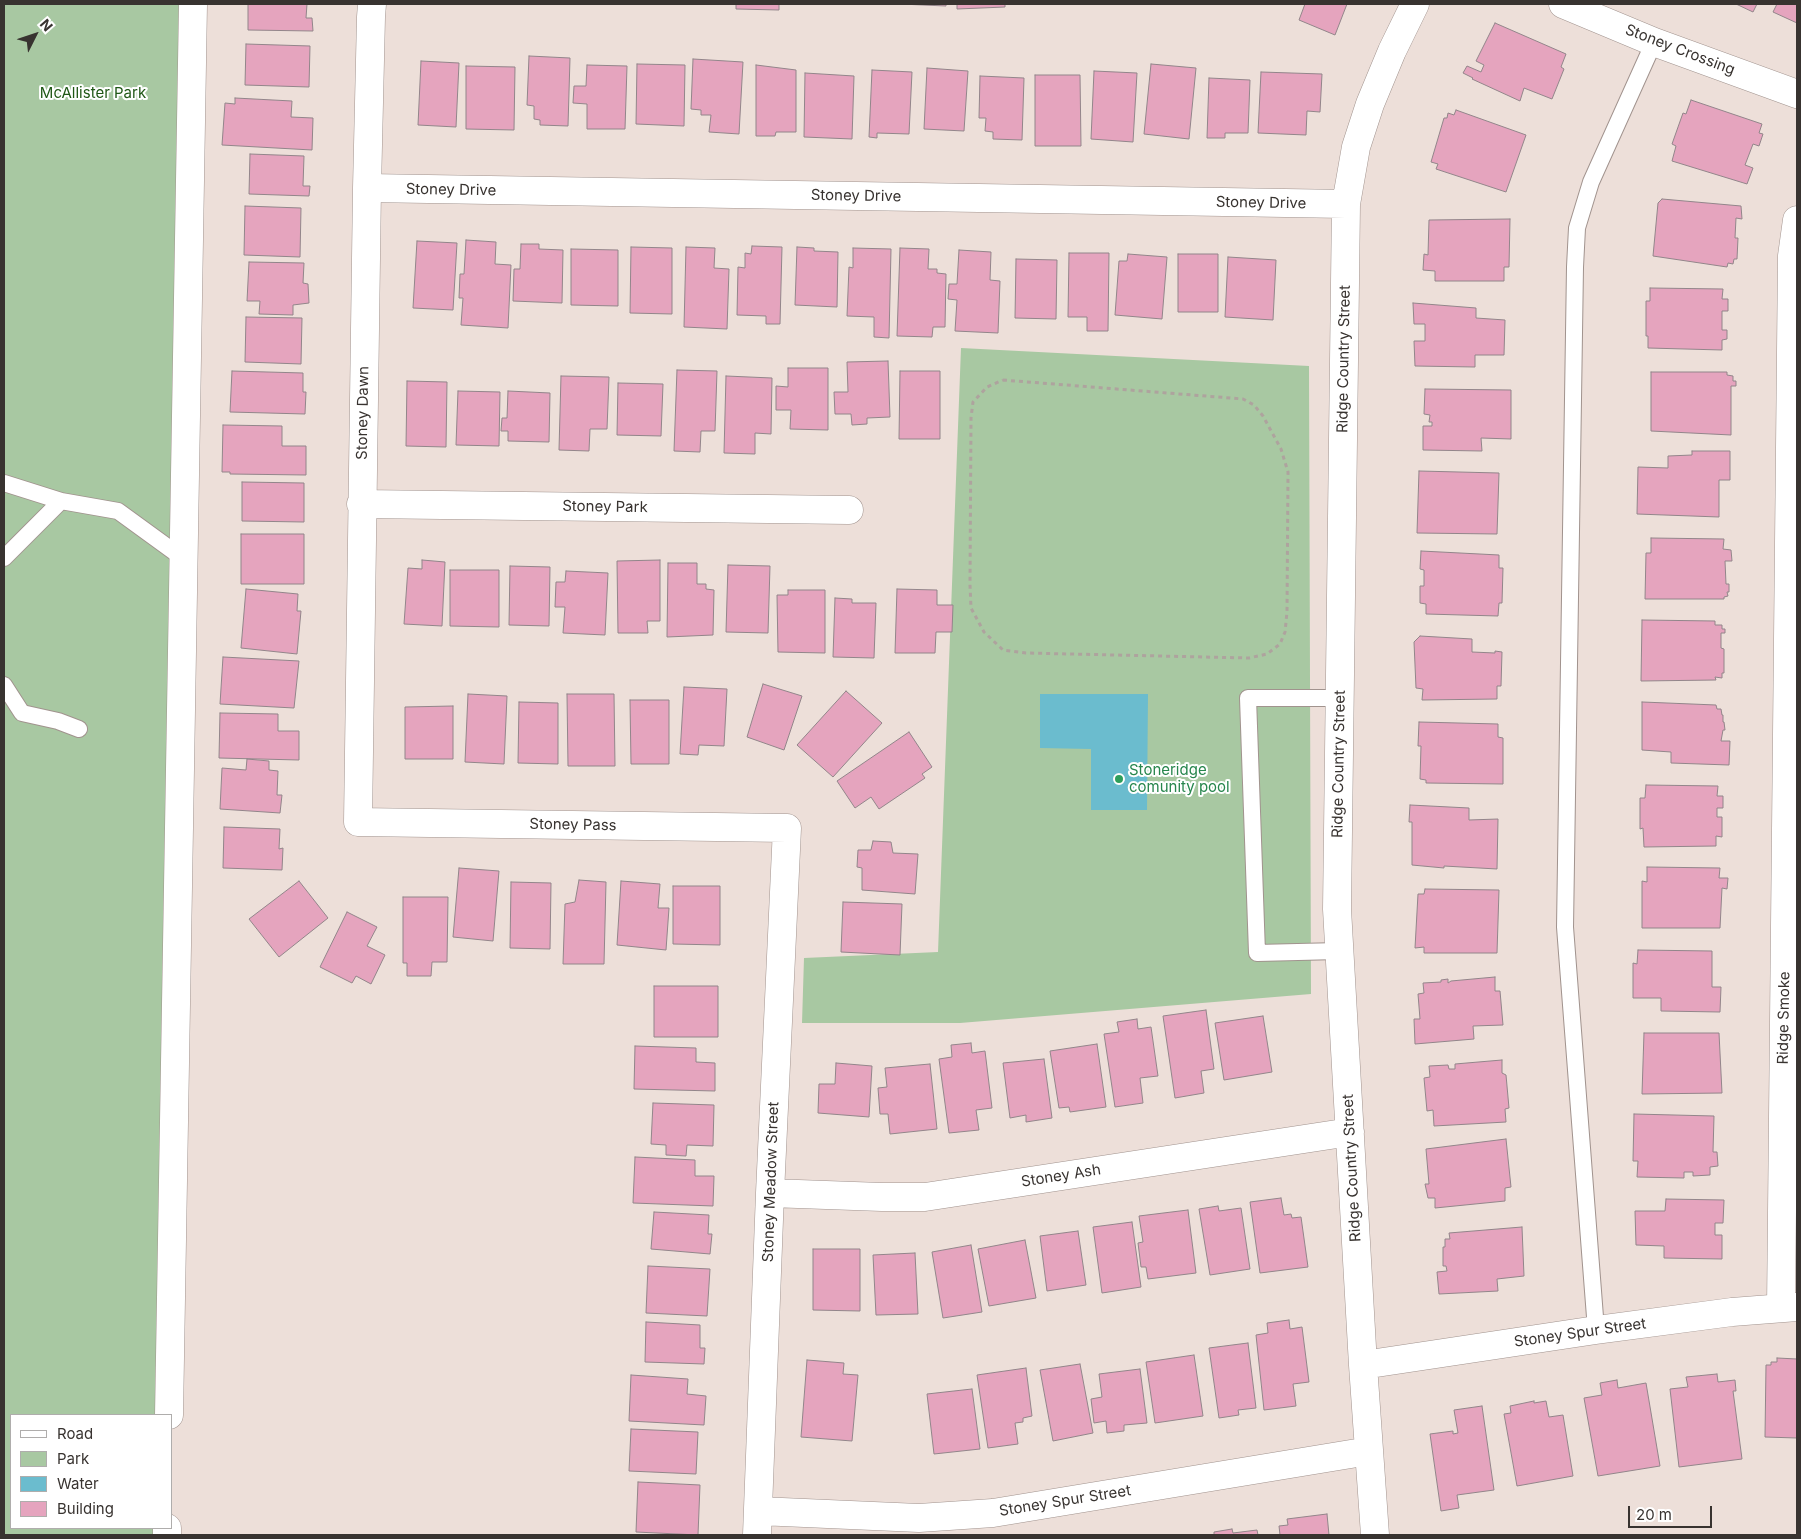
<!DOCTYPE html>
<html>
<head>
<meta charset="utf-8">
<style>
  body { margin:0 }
  #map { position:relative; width:1801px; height:1539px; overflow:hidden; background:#eddfd9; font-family:Inter,sans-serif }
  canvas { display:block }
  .frame { position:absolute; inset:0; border:5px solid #383330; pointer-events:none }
  .legend { position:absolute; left:10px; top:1414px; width:162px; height:115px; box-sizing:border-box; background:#fff; border:1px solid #afadac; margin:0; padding:6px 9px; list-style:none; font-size:15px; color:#383330 }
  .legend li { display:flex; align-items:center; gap:10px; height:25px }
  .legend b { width:25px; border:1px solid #afadac }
  .north { position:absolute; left:10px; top:10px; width:50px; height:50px; -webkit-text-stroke:4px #fff; paint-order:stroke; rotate:49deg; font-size:14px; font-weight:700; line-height:20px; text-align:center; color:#383330 }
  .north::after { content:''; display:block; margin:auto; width:18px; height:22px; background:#383330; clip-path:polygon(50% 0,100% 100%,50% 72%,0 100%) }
  .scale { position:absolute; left:1628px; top:1506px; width:84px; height:22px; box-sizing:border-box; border:2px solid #383330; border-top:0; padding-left:6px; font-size:15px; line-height:18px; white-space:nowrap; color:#383330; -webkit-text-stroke:4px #fff; paint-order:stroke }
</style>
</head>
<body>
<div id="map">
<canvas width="1801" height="1539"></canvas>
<div class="frame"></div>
<ul class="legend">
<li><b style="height:6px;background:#fff"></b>Road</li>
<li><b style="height:14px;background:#a8c8a2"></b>Park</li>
<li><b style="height:14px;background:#6bbcce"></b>Water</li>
<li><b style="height:14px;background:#e5a4be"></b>Building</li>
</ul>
<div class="north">N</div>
<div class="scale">20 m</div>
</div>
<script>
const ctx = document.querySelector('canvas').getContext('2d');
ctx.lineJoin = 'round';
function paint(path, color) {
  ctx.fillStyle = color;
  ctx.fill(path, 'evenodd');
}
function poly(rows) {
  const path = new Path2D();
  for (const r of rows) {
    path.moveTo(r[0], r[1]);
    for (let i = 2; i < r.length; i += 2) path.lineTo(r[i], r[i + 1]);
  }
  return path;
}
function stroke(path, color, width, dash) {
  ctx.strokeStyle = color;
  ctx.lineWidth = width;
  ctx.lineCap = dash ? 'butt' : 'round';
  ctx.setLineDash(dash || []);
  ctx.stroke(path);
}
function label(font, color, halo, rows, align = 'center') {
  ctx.font = font + ' Inter,sans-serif';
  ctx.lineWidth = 4;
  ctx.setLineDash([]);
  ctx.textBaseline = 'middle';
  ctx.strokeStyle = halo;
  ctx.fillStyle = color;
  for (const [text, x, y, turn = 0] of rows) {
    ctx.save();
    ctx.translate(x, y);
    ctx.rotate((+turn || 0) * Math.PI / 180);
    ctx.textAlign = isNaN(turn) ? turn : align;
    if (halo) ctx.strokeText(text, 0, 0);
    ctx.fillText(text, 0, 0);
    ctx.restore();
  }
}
const green = poly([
  [4,4,183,4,155,1415,11,1415,11,1528,153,1528,153,1535,4,1535],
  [961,348,1309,366,1311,994,960,1023,802,1023,804,958,938,952]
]);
const water = poly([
  [1040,694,1148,694,1147,810,1091,810,1091,749,1040,748]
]);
const building = poly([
  [248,4,307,4,306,18,312,18,313,31,248,30,248,4],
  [736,4,779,4,779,10,736,9,736,4],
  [900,4,946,4,946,6,900,4],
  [957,4,1005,4,1005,7,957,9,957,4],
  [1305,4,1347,4,1335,35,1299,20,1305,4],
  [1736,4,1757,4,1753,12,1736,4],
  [1777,4,1797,4,1797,23,1773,12,1777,4],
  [1495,23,1566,54,1561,67,1564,69,1552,99,1524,88,1520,101,1472,79,1473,78,1463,73,1467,66,1481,72,1484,65,1476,61,1495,23],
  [246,44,310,46,309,87,245,85,246,44],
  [529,56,570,58,568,126,540,125,540,120,534,119,534,106,527,105,529,56],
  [693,59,743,62,739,134,709,132,711,115,701,115,701,110,691,109,693,59],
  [421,61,459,63,456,127,418,125,421,61],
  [637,64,685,65,684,126,636,124,637,64],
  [1151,64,1196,68,1189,139,1144,134,1151,64],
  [587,65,627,66,625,129,587,129,587,104,573,103,574,86,586,86,587,65],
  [756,65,796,70,796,132,776,132,775,136,756,136,756,65],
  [466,66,515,67,514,130,466,129,466,66],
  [927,68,968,71,964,131,924,129,927,68],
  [872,70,912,72,909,134,877,133,877,138,869,137,872,70],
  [1094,71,1137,73,1133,142,1091,139,1094,71],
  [1261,72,1322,74,1320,112,1307,111,1306,135,1258,133,1261,72],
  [805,73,854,76,852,139,804,137,805,73],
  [1035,75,1080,75,1081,146,1035,146,1035,75],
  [980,76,1024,78,1022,140,993,139,993,132,985,131,986,118,979,118,980,76],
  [1209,78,1250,80,1248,133,1225,133,1225,138,1207,138,1209,78],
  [235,98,292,101,291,117,313,118,312,150,222,145,225,103,235,104,235,98],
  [1691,100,1762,124,1759,133,1763,134,1759,146,1753,144,1745,165,1753,168,1747,184,1672,161,1676,146,1672,144,1683,113,1686,114,1691,100],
  [1456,110,1526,135,1506,192,1436,169,1438,164,1431,162,1444,118,1447,118,1448,113,1454,115,1456,110],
  [250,154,304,156,303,186,310,186,309,196,249,194,250,154],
  [1662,199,1741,206,1742,219,1736,218,1735,238,1738,238,1737,259,1734,259,1733,264,1728,263,1727,267,1653,256,1658,203,1662,199],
  [245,206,301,208,300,257,244,255,245,206],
  [1510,219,1509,267,1504,267,1504,281,1435,281,1435,271,1423,270,1424,254,1428,255,1429,220,1510,219],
  [466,240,496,242,495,264,511,265,508,328,461,325,463,298,459,298,460,274,464,274,466,240],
  [417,241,457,243,453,310,413,308,417,241],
  [521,244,539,244,539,249,563,250,562,303,513,301,514,269,520,269,521,244],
  [752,246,782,247,780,324,766,324,766,316,737,315,738,267,745,268,745,253,751,254,752,246],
  [631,247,672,248,672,314,630,313,631,247],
  [686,247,715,248,714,268,729,269,727,329,684,327,686,247],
  [797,247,814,248,814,251,838,252,837,307,795,305,797,247],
  [853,248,891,249,889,338,874,337,874,317,847,316,849,267,853,268,853,248],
  [900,248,929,249,928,269,937,269,937,273,946,274,945,327,933,327,932,337,897,336,900,248],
  [571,249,618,250,618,306,571,305,571,249],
  [959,250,991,252,990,280,1000,281,998,333,955,331,957,300,948,299,949,284,957,284,959,250],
  [1069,253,1109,253,1108,331,1087,331,1087,317,1068,317,1069,253],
  [1128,254,1167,257,1162,319,1115,315,1119,261,1127,261,1128,254],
  [1178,254,1218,254,1218,312,1178,312,1178,254],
  [1228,257,1276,260,1273,320,1225,317,1228,257],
  [1016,259,1057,260,1056,319,1015,318,1016,259],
  [249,262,304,263,303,283,308,284,309,303,293,305,293,315,259,314,260,301,247,301,249,262],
  [1650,288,1723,289,1722,299,1728,299,1728,311,1722,311,1722,330,1727,330,1727,339,1722,340,1722,350,1648,348,1648,336,1646,336,1646,301,1650,301,1650,288],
  [1413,303,1476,308,1476,318,1505,320,1504,355,1475,355,1475,367,1415,366,1414,341,1425,341,1425,324,1414,324,1413,303],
  [246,317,302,318,301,364,245,362,246,317],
  [888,361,890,417,867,418,867,424,852,425,851,414,835,414,834,392,848,392,847,362,888,361],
  [788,368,828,368,828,430,790,429,791,410,776,410,776,386,788,387,788,368],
  [677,370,717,371,715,431,701,431,700,452,674,451,677,370],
  [232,371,303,373,303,392,306,392,305,414,230,412,232,371],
  [900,371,940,371,940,439,899,439,900,371],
  [1651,372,1727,372,1727,375,1733,376,1733,381,1736,381,1736,386,1731,386,1731,435,1651,431,1651,372],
  [561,376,609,377,607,429,590,429,589,451,559,450,561,376],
  [726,376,772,378,771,434,755,433,755,454,724,453,726,376],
  [407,381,447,382,446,447,406,446,407,381],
  [618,383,663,384,661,436,617,435,618,383],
  [1425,389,1511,390,1511,439,1481,438,1482,451,1423,450,1423,426,1432,426,1432,422,1429,422,1430,415,1424,414,1425,389],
  [458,391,500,392,499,446,456,445,458,391],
  [508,391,550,393,549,442,508,441,508,431,501,431,502,418,507,418,508,391],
  [223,425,282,426,282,446,306,446,306,475,230,474,230,472,222,472,223,425],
  [1692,451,1730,451,1730,480,1719,480,1719,517,1637,514,1638,467,1668,468,1668,456,1692,455,1692,451],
  [1419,471,1499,473,1497,534,1417,533,1419,471],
  [242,482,304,483,304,522,242,521,242,482],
  [241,534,304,534,304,584,241,584,241,534],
  [1651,538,1724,539,1723,549,1731,550,1732,561,1725,561,1726,584,1729,584,1729,592,1727,592,1728,596,1724,597,1724,599,1645,599,1646,553,1651,553,1651,538],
  [1421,551,1499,555,1499,568,1503,568,1502,603,1499,603,1498,616,1426,614,1426,604,1420,603,1420,586,1424,586,1424,570,1420,569,1421,551],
  [422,560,445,562,442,626,404,624,408,568,422,569,422,560],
  [660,560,660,621,647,621,648,633,618,633,617,561,660,560],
  [668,563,697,563,697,584,706,584,706,589,714,590,713,635,667,637,668,563],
  [728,565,770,566,768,633,726,632,728,565],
  [510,566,550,567,549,626,509,625,510,566],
  [450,570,499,570,499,627,450,626,450,570],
  [566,571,608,573,605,635,563,633,565,607,555,607,556,582,565,582,566,571],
  [246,589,298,594,297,611,301,611,297,654,241,648,246,589],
  [897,589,937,590,937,605,953,605,952,632,936,632,935,653,895,653,897,589],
  [788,590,825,590,825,653,778,652,777,595,788,595,788,590],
  [835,598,852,599,852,603,876,603,874,658,833,657,835,598],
  [1642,620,1715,621,1715,625,1722,625,1722,629,1725,629,1725,633,1721,633,1721,648,1724,649,1724,673,1722,673,1722,678,1715,677,1716,680,1641,681,1642,620],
  [1420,636,1472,639,1472,652,1495,653,1495,651,1502,652,1501,686,1497,686,1497,699,1422,700,1423,689,1416,688,1414,642,1420,636],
  [223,657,299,661,294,708,220,704,223,657],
  [763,684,802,696,784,750,747,737,763,684],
  [684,687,727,689,724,746,699,745,698,755,680,754,684,687],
  [846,691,882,723,833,777,797,745,846,691],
  [468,694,507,696,504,764,465,762,468,694],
  [567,694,614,694,615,766,568,766,567,694],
  [630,700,669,700,669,764,631,764,630,700],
  [519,702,558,703,558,764,518,763,519,702],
  [1642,702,1716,705,1717,709,1721,709,1722,715,1723,715,1723,722,1724,722,1725,730,1723,730,1721,741,1730,741,1729,765,1671,763,1671,752,1642,750,1642,702],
  [453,706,453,759,405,759,405,707,453,706],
  [220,713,278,714,278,731,299,731,299,760,219,758,220,713],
  [1419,722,1498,724,1498,737,1503,738,1503,784,1426,783,1426,780,1420,779,1421,746,1418,746,1419,722],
  [909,732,932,767,922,774,925,778,879,809,871,797,855,808,837,781,909,732],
  [247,759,269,761,269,770,278,771,277,795,282,795,280,813,220,809,222,768,246,770,247,759],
  [1646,785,1718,786,1717,796,1723,796,1723,808,1717,808,1717,817,1722,817,1722,837,1716,836,1716,846,1644,847,1643,828,1640,829,1640,798,1645,798,1646,785],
  [1410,805,1469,808,1469,820,1498,819,1497,869,1444,866,1444,868,1412,865,1412,822,1409,822,1410,805],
  [224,827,280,829,279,849,283,848,282,870,223,868,224,827],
  [873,841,891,842,893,853,918,854,915,894,862,890,862,868,857,867,858,850,871,850,873,841],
  [1647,867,1720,868,1719,878,1728,878,1727,889,1722,888,1720,928,1642,928,1642,881,1647,882,1647,867],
  [459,868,499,871,493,941,453,937,459,868],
  [579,880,606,882,604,964,563,964,565,904,575,902,579,880],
  [299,881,328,918,279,957,249,919,299,881],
  [621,881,660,884,658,908,669,908,666,950,617,945,621,881],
  [511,882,551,883,550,949,510,948,511,882],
  [673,886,720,886,720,945,673,944,673,886],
  [1425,889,1499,890,1497,953,1424,953,1424,947,1415,948,1418,894,1424,894,1425,889],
  [403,897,448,897,447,962,432,962,431,976,407,976,407,963,403,963,403,897],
  [843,902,902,904,900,955,841,952,843,902],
  [347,912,377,927,367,946,385,955,371,984,356,976,352,983,320,967,347,912],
  [1638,950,1712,951,1712,987,1721,987,1720,1012,1661,1011,1661,998,1633,998,1633,963,1637,964,1638,950],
  [1495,977,1495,991,1500,991,1503,1025,1473,1026,1474,1039,1415,1044,1414,1019,1420,1019,1418,994,1424,993,1423,983,1441,982,1441,980,1448,979,1448,983,1451,981,1495,977],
  [654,986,718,986,718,1037,654,1037,654,986],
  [1206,1010,1214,1069,1201,1071,1204,1093,1175,1098,1163,1016,1206,1010],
  [1263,1016,1272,1072,1224,1080,1215,1023,1263,1016],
  [1137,1019,1138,1029,1151,1027,1158,1076,1140,1078,1143,1103,1115,1107,1104,1034,1119,1032,1117,1022,1137,1019],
  [1644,1033,1719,1033,1722,1093,1642,1094,1644,1033],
  [971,1043,972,1053,985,1051,992,1108,976,1110,979,1130,949,1133,939,1059,952,1057,951,1045,971,1043],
  [1097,1044,1106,1107,1070,1112,1069,1107,1059,1108,1050,1051,1097,1044],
  [635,1046,696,1048,696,1062,715,1063,715,1091,634,1089,635,1046],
  [1044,1059,1052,1118,1026,1122,1026,1115,1010,1118,1003,1063,1044,1059],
  [1502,1060,1502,1073,1506,1075,1509,1108,1505,1109,1506,1122,1434,1126,1433,1110,1427,1111,1424,1078,1430,1077,1429,1066,1448,1065,1449,1069,1455,1069,1455,1064,1502,1060],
  [836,1063,872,1066,869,1117,818,1113,819,1084,835,1084,836,1063],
  [930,1064,937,1129,890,1134,888,1114,880,1114,878,1088,887,1087,885,1068,930,1064],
  [653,1103,714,1105,713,1146,687,1145,686,1156,666,1155,666,1145,651,1144,653,1103],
  [1634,1114,1714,1116,1713,1152,1717,1152,1718,1166,1710,1167,1710,1175,1693,1176,1693,1172,1684,1172,1684,1178,1637,1177,1638,1161,1633,1161,1634,1114],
  [1506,1139,1511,1187,1505,1188,1505,1201,1435,1208,1435,1198,1428,1198,1425,1184,1429,1184,1426,1149,1506,1139],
  [635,1157,695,1160,695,1176,714,1176,713,1206,633,1203,635,1157],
  [1281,1198,1284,1215,1291,1214,1292,1218,1301,1217,1308,1267,1260,1273,1250,1202,1281,1198],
  [1666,1199,1724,1200,1723,1223,1715,1223,1715,1235,1722,1235,1722,1259,1664,1258,1664,1246,1636,1245,1635,1211,1665,1211,1666,1199],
  [1218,1206,1219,1211,1241,1208,1250,1269,1210,1275,1199,1209,1218,1206],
  [1188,1210,1196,1273,1148,1279,1146,1267,1141,1267,1138,1243,1143,1242,1139,1216,1188,1210],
  [654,1212,709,1215,708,1234,712,1234,710,1254,651,1249,654,1212],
  [1132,1222,1141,1287,1102,1293,1093,1227,1132,1222],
  [1522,1227,1524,1276,1497,1279,1498,1291,1439,1294,1437,1272,1447,1271,1446,1266,1443,1266,1443,1247,1445,1247,1445,1239,1450,1239,1449,1233,1522,1227],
  [1078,1231,1086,1285,1047,1291,1040,1236,1078,1231],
  [1025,1240,1036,1298,989,1306,978,1249,1025,1240],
  [971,1245,982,1312,943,1318,932,1252,971,1245],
  [813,1249,860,1249,860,1311,813,1310,813,1249],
  [915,1253,918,1314,876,1315,873,1255,915,1253],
  [648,1266,710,1269,707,1316,646,1313,648,1266],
  [1289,1320,1290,1329,1302,1327,1309,1382,1293,1384,1296,1406,1264,1410,1256,1335,1268,1333,1267,1323,1289,1320],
  [646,1322,700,1325,700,1348,705,1348,704,1364,645,1362,646,1322],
  [1248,1343,1256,1408,1238,1410,1239,1415,1219,1418,1209,1348,1248,1343],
  [1194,1355,1203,1416,1155,1423,1146,1362,1194,1355],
  [1777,1358,1797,1359,1797,1438,1765,1437,1766,1365,1771,1365,1771,1362,1777,1362,1777,1358],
  [807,1360,844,1363,843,1374,858,1375,852,1441,801,1437,807,1360],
  [1080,1364,1093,1433,1053,1441,1040,1370,1080,1364],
  [1026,1368,1032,1416,1023,1418,1023,1422,1015,1423,1018,1444,988,1448,977,1375,1026,1368],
  [1140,1369,1147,1423,1124,1425,1124,1431,1107,1433,1106,1421,1094,1423,1091,1399,1102,1397,1099,1374,1140,1369],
  [1717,1374,1718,1382,1735,1380,1736,1391,1733,1391,1742,1459,1679,1467,1670,1389,1688,1387,1686,1377,1717,1374],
  [631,1375,688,1379,687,1394,706,1396,704,1425,629,1421,631,1375],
  [1617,1380,1618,1388,1646,1383,1660,1466,1598,1476,1584,1398,1602,1395,1600,1383,1617,1380],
  [972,1389,980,1449,934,1454,927,1394,972,1389],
  [1534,1401,1534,1403,1546,1401,1549,1417,1563,1415,1573,1476,1517,1486,1504,1414,1511,1413,1510,1406,1534,1401],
  [1482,1406,1494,1490,1457,1495,1459,1508,1441,1511,1430,1434,1453,1431,1453,1434,1458,1433,1454,1410,1482,1406],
  [631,1429,698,1432,696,1474,629,1471,631,1429],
  [638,1482,700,1485,698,1535,636,1532,638,1482],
  [1327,1514,1329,1535,1280,1535,1279,1526,1288,1525,1287,1519,1327,1514],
  [1232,1529,1233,1533,1257,1530,1258,1535,1214,1535,1214,1532,1232,1529]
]);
const path = poly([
  [1003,380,1243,399,1254,405,1263,416,1281,449,1288,472,1287,612,1285,632,1280,644,1267,654,1249,658,1026,653,1003,650,984,632,971,608,970,585,971,418,973,402,987,387,1003,380]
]);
const lane = poly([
  [4,483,61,501,118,511,184,559],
  [4,558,61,501],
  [4,685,22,713,58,721,79,729],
  [1339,951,1257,953,1248,698,1340,698],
  [1596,1330,1565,927,1575,267,1577,228,1591,182,1654,42]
]);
const street = poly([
  [372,4,371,17,367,188,358,822,787,828,770,1193,757,1535],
  [1563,4,1654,42,1797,94],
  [367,188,1346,204],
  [361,504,849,510],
  [770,1193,882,1197,925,1197,1350,1132],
  [1781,1307,1792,256,1797,220],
  [1363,1365,1596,1330,1732,1312,1797,1307],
  [169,1415,193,4],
  [759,1511,919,1518,993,1513,1369,1451],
  [167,1535,167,1528],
  [1375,1535,1363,1365,1337,909,1346,204,1356,147,1370,104,1392,51,1415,4]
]);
const markers = [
  [1119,779,5,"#2e9e5b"]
];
const streetNames = [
  ["Stoney Crossing",1680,50,21],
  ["Stoney Drive",451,190,1],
  ["Stoney Drive",856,196,1],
  ["Stoney Drive",1261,203,1],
  ["Ridge Country Street",1344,359,-89],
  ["Stoney Dawn",363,413,-89],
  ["Stoney Park",605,507,1],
  ["Ridge Country Street",1339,764,-89],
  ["Stoney Pass",573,825,1],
  ["Ridge Smoke",1784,1018,-89],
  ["Ridge Country Street",1352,1168,-93],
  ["Stoney Ash",1061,1176,-9],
  ["Stoney Meadow Street",771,1182,-88],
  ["Stoney Spur Street",1580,1333,-8],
  ["Stoney Spur Street",1065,1501,-9]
];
const parkNames = [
  ["McAllister Park",93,93]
];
const leisureNames = [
  ["Stoneridge",1129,770],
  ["comunity pool",1129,787]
];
paint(green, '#a8c8a2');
paint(water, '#6bbcce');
paint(building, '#e5a4be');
stroke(building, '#92858a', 1);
stroke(lane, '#a1938e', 18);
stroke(street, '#a1938e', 29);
stroke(path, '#aea39e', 3, [4, 4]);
stroke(lane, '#fff', 16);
stroke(street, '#fff', 28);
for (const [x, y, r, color] of markers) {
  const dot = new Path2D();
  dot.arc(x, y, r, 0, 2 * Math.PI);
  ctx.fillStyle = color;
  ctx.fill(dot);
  stroke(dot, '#fff', 2);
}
label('15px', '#383330', '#fff', streetNames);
label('15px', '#1f5715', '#fff', parkNames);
label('15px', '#27864d', '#fff', leisureNames, 'left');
</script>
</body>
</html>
